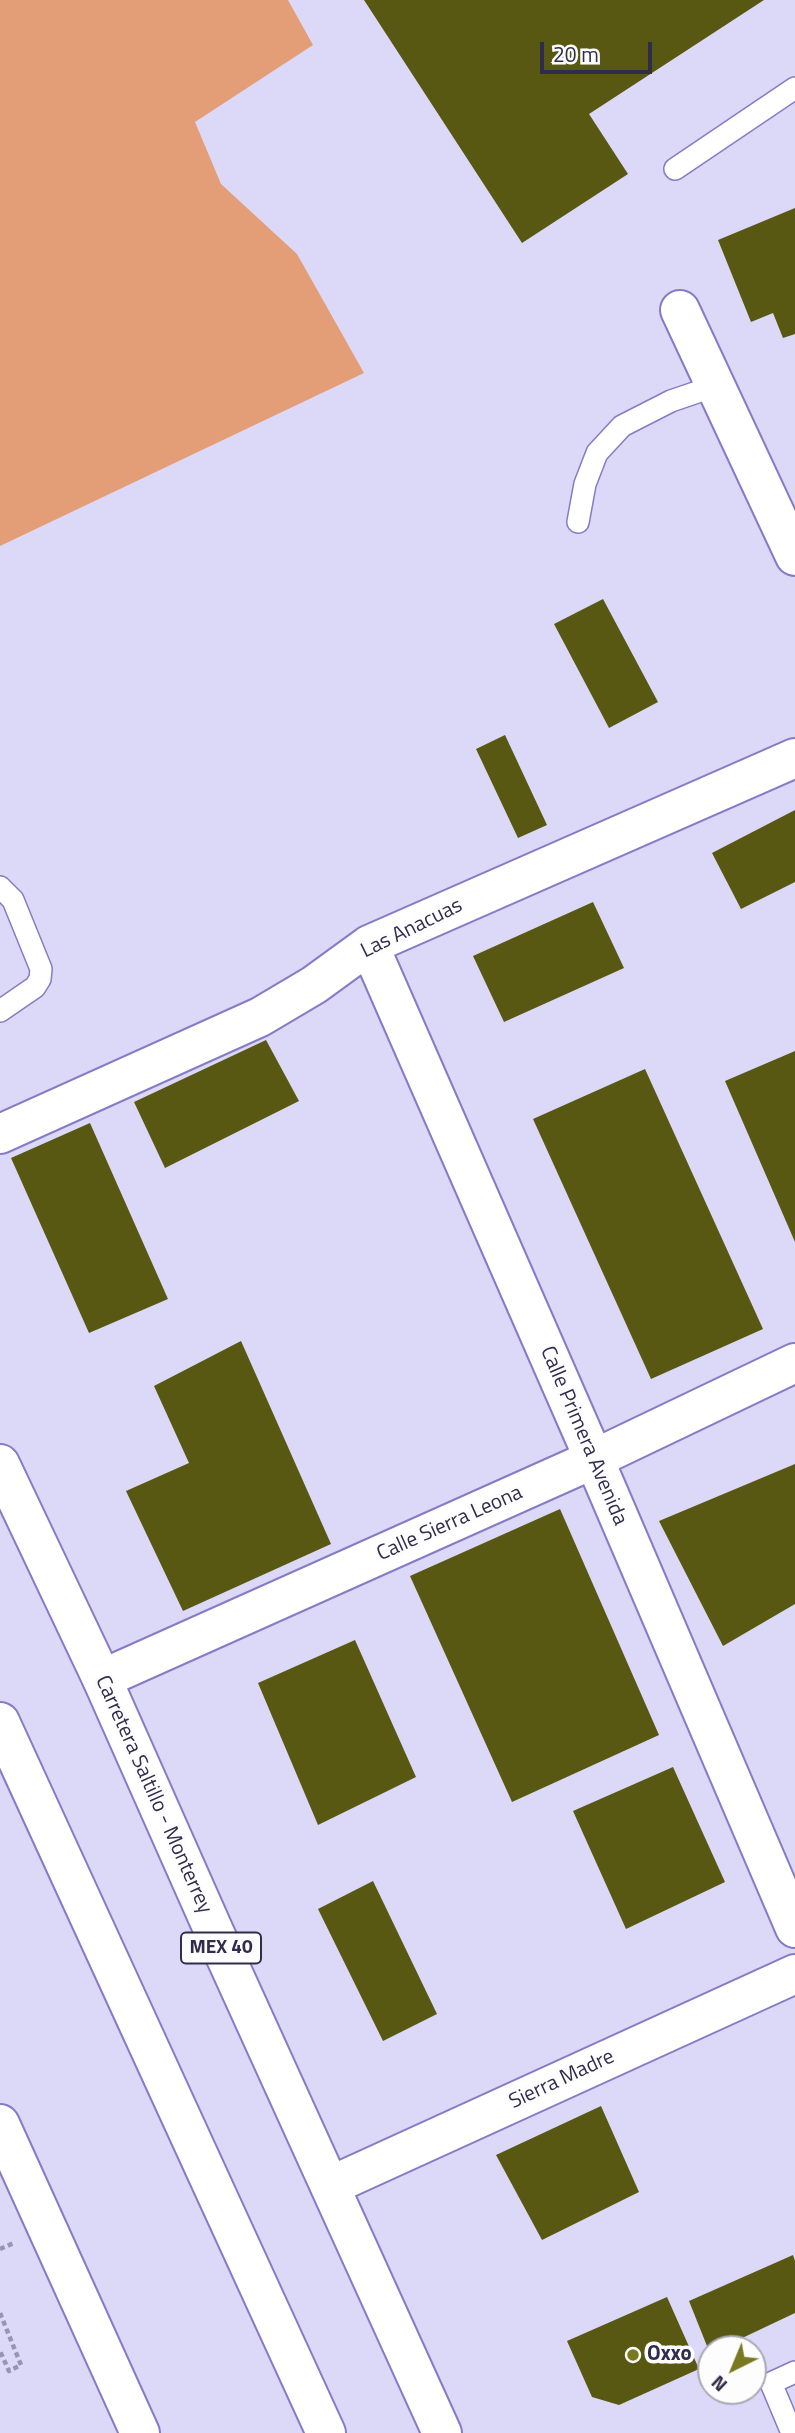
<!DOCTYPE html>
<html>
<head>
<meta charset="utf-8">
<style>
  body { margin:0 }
  #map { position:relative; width:795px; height:2433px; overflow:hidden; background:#dbd8f8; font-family:"Titillium Web",sans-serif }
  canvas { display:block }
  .north { position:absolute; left:697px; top:2335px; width:70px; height:70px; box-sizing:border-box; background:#fdfdfd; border:2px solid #aba9b6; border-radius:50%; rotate:223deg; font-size:19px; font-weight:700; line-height:28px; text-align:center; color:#302c4b }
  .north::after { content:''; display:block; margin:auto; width:24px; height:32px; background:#797921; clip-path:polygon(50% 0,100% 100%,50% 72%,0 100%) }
  .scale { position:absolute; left:540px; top:42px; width:112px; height:32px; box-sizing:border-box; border:4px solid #302c4b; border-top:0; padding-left:9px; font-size:21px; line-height:24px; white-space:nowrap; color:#302c4b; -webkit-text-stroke:5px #fdfdfd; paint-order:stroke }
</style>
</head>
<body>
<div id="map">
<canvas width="795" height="2433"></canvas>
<div class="north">N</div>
<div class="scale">20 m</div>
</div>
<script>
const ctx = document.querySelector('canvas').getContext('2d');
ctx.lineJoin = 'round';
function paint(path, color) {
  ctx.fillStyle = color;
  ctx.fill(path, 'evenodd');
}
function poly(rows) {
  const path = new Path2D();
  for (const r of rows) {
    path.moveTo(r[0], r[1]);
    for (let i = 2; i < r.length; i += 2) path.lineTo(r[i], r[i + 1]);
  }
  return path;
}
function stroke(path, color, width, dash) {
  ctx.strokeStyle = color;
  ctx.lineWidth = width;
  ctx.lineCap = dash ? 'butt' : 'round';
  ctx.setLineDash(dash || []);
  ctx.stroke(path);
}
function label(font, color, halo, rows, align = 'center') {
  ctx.font = font + ' "Titillium Web",sans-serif';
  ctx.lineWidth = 7;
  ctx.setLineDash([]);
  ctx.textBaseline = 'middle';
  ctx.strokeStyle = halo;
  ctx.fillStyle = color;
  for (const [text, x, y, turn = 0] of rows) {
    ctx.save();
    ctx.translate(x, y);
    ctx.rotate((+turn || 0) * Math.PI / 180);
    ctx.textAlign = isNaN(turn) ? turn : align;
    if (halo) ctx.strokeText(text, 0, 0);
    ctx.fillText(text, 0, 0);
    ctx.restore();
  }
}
const green = poly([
  [0,0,288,0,313,45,195,122,221,184,297,254,364,373,0,546]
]);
const building = poly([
  [364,0,764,0,589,114,628,174,522,243],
  [795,208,795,334,783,338,773,313,751,322,718,240],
  [603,599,658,702,609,728,554,624],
  [505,735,547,825,518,838,476,749],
  [795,810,795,882,741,909,712,853],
  [593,902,624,968,504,1022,473,956],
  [266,1040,299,1101,165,1168,134,1102],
  [795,1051,795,1242,725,1081],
  [645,1069,763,1329,651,1379,533,1119],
  [90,1123,168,1299,89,1333,11,1158],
  [241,1341,331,1544,183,1611,126,1491,189,1463,154,1386],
  [795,1464,795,1604,723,1646,659,1521],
  [560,1509,659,1735,512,1802,410,1576],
  [355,1640,416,1777,318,1825,258,1683],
  [673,1767,725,1882,626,1929,573,1811],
  [373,1881,437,2014,383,2041,318,1909],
  [601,2106,639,2192,542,2240,496,2155],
  [793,2255,795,2261,795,2313,719,2349,711,2349,711,2356,689,2301],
  [667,2297,699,2369,619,2405,592,2397,567,2341]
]);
const path = poly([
  [0,2249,14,2243],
  [0,2313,21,2365,9,2371,0,2351]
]);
const lane = poly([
  [675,169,795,88],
  [578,522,585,484,597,453,622,426,671,401,715,386],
  [0,887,13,900,41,969,40,979,35,987,0,1011],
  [792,2433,771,2383,795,2372]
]);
const street = poly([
  [680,310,795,556],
  [369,945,594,1459,795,1928],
  [0,1134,260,1017,314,985,369,945,795,758],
  [102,1679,594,1459,795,1363],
  [330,2186,795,1974]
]);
const secondary = poly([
  [0,2124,140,2433]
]);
const primary = poly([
  [0,1464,102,1679,212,1927,442,2433],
  [0,1722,326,2433]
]);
const markers = [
  [633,2355,7,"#797921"]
];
const shields = [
  [221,1948,80]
];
const shieldNames = [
  ["MEX 40",221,1948]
];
const streetNames = [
  ["Las Anacuas",412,929,-26],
  ["Calle Primera Avenida",583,1436,67],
  ["Calle Sierra Leona",450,1524,-24],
  ["Carretera Saltillo - Monterrey",153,1795,66],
  ["Sierra Madre",562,2080,-25]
];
const poiNames = [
  ["Oxxo",647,2355]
];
paint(green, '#e49e77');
paint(building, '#585813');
stroke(lane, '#867bc5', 24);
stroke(street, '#867bc5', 42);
stroke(secondary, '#867bc5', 42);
stroke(primary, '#867bc5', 42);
stroke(path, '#9794b4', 4.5, [5, 3.5]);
stroke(lane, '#fff', 21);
stroke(street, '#fff', 38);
stroke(secondary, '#fff', 38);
stroke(primary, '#fff', 38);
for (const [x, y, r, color] of markers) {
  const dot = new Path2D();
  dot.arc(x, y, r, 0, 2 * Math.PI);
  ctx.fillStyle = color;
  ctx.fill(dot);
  stroke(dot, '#fdfdfd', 2.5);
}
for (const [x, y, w] of shields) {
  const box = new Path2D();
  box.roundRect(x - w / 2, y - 15.5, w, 31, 5);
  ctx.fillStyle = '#fdfdfd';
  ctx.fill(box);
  stroke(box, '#302c4b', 2);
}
label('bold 19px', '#302c4b', null, shieldNames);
label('21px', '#302c4b', '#fdfdfd', streetNames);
label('bold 21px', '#302c4b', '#fdfdfd', poiNames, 'left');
</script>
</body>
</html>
